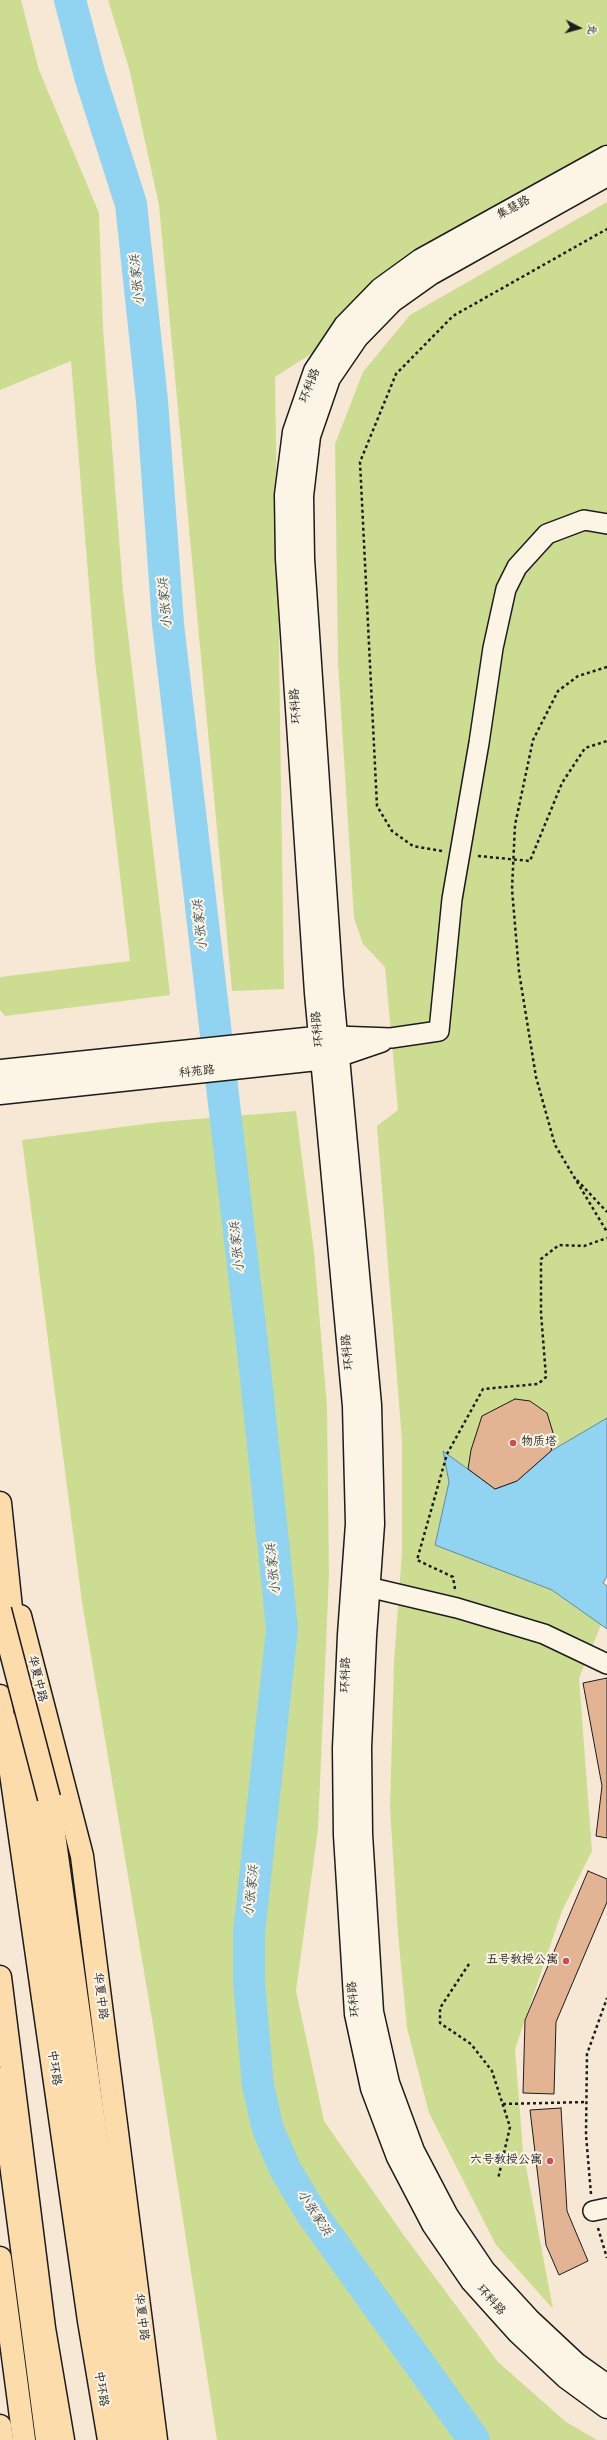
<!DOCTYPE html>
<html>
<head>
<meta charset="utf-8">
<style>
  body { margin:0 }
  #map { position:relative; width:607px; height:2440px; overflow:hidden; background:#f7e8d5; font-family:"Gochi Hand","LXGW WenKai TC",sans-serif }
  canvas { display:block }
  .north { position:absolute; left:559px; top:8px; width:40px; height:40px; -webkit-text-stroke:3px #fcf5e5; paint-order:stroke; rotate:96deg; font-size:11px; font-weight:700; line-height:16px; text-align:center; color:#1c1c1c }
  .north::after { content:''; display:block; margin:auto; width:14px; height:18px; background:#1c1c1c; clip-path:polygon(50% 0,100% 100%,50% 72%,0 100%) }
</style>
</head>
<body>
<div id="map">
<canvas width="607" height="2440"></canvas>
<div class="north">北</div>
</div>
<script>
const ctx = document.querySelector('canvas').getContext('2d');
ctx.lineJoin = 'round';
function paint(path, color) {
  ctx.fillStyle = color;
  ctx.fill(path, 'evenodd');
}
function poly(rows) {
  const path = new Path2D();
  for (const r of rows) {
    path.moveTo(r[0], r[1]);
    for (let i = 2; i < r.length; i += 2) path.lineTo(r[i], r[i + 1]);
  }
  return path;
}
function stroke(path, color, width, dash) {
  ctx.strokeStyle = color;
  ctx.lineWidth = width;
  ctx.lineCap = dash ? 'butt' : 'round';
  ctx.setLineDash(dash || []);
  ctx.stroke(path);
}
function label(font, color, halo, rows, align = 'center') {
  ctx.font = font + ' "Gochi Hand","LXGW WenKai TC",sans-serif';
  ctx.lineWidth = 4;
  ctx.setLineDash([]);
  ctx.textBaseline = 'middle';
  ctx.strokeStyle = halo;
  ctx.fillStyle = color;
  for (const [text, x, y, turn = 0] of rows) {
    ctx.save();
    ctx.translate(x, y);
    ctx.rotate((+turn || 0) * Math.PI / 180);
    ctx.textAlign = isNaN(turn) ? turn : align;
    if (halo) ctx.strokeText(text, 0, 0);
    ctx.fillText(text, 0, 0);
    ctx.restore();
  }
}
const green = poly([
  [0,0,21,0,39,70,99,213,103,328,123,591,170,995,5,1016,0,1010,0,977,130,961,95,661,71,361,0,390],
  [108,0,607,0,607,164,275,377,284,989,232,991,159,205,129,68],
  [607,202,607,1418,551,1451,517,1481,495,1489,443,1452,449,1482,435,1544,552,1590,601,1625,579,1678,592,1851,562,1911,515,2049,523,2151,553,2309,496,2245,429,2113,407,2028,398,1934,390,1808,394,1662,402,1551,402,1441,377,1126,398,1110,385,967,363,944,354,918,338,663,335,444,363,372,410,315],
  [296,1111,314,1252,327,1406,329,1575,318,1829,296,1991,324,2121,405,2237,498,2362,566,2422,597,2440,217,2440,153,2025,82,1602,22,1140,160,1122]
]);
const water = poly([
  [607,1418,607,1576,603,1583,607,1586,607,1629,552,1590,435,1545,449,1482,443,1451,495,1489,517,1481,551,1451,607,1418]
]);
const river = poly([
  [70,0,90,76,131,204,152,401,168,624,255,1369,282,1629,249,1933,249,1982,258,2086,268,2129,285,2169,312,2214,474,2440]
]);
const building = poly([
  [515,1399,530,1401,547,1413,554,1436,551,1451,517,1481,495,1489,468,1469,471,1450,482,1416,515,1399],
  [607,1678,607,1838,596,1836,602,1786,583,1683,607,1678],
  [588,1871,607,1879,607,1902,556,2022,554,2094,523,2093,525,2020,588,1871],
  [561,2108,567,2211,588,2261,559,2275,546,2245,530,2110,561,2108]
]);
const path = poly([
  [607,667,578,676,558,691,533,740,515,825,512,889,519,972,536,1077,555,1145,607,1232],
  [442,851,413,846,392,831,377,806,360,462,396,374,453,316,607,229],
  [478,856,530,861,562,783,585,748,607,741],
  [577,1180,607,1212],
  [455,1589,453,1577,417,1560,447,1454,483,1389,538,1384,546,1377,541,1313,541,1259,559,1245,584,1246,607,1238],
  [469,1964,440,2008,440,2023,471,2044,492,2071,510,2127,498,2179],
  [503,2104,587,2102],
  [591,2194,586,2135,587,2054,607,1998],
  [598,2228,607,2258]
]);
const street = poly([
  [336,1036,391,1038,439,1031,452,899,479,743,493,648,506,589,517,567,547,534,584,520,607,524],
  [338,1057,382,1042],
  [368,1587,457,1608,544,1634,607,1664],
  [593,2211,607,2208]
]);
const secondary = poly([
  [607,157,421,260,381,289,345,326,315,371,294,432,286,495,287,559,316,993,354,1406,357,1524,349,1635,344,1748,345,1835,356,2014,372,2088,398,2157,433,2224,472,2281,518,2332,566,2377,607,2407],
  [607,175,430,274,392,301,357,337,329,378,309,436,302,496,303,559,332,992,370,1405,373,1524,365,1636,360,1748,361,1834,372,2012,388,2083,413,2151,447,2216,484,2271,529,2320,576,2364,607,2386],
  [0,1071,334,1036],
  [0,1093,336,1057]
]);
const primary = poly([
  [0,1503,14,1637],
  [20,1616,82,1856,156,2440],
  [22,1721,34,1834,106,2343,122,2440],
  [0,2079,47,2440],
  [0,2426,2,2440]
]);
const highway = poly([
  [0,1696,89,2321,109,2440],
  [49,1798,138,2440],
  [0,1977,44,2328,63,2440],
  [0,2258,24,2440]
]);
const highwayBridge = poly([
  [0,1610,49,1798]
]);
const markers = [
  [513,1443,4,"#d1495b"],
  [566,1961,4,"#d1495b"],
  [550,2161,4,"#d1495b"]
];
const streetNames = [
  ["集慧路",514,209,-29],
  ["环科路",311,386,-68],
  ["环科路",297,706,-94],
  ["环科路",319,1029,-95],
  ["科苑路",197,1073,-6],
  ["环科路",349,1352,-95],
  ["环科路",347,1675,-88],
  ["华夏中路",36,1679,76],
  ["华夏中路",99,1996,83],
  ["环科路",355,1999,-96],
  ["中环路",53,2068,82],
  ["环科路",490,2301,48],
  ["华夏中路",140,2317,83],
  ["中环路",100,2389,81]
];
const poiNames = [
  ["物质塔",521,1443,"left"],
  ["五号教授公寓",558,1961],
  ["六号教授公寓",542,2161]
];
const waterNames = [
  ["小张家浜",139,280,-96],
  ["小张家浜",167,603,-95],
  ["小张家浜",202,925,-96],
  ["小张家浜",239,1247,-96],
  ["小张家浜",275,1569,-96],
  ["小张家浜",253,1891,-84],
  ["小张家浜",313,2214,57]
];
paint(green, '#ccdd91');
paint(water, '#90d4f2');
stroke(water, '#628a9c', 1);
stroke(river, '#90d4f2', 32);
paint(building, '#e2b493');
stroke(building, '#1c1c1c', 1);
stroke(street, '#1c1c1c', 22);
stroke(secondary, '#1c1c1c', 25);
stroke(primary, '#1c1c1c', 25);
stroke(highway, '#1c1c1c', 25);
stroke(path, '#1c1c1c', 2.5, [3, 3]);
stroke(street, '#fcf5e5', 19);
stroke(secondary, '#fcf5e5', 22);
stroke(primary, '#fddcac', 22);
stroke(highway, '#fddcac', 22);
stroke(highwayBridge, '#1c1c1c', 25, []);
stroke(highwayBridge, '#fddcac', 22);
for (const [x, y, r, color] of markers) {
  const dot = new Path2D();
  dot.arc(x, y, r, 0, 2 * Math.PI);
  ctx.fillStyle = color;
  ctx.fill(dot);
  stroke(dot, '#fcf5e5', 1.5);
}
label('12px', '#1c1c1c', '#fcf5e5', streetNames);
label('12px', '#1c1c1c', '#fcf5e5', poiNames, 'right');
label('italic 13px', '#3f535c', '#fcf5e5', waterNames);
</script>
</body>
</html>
